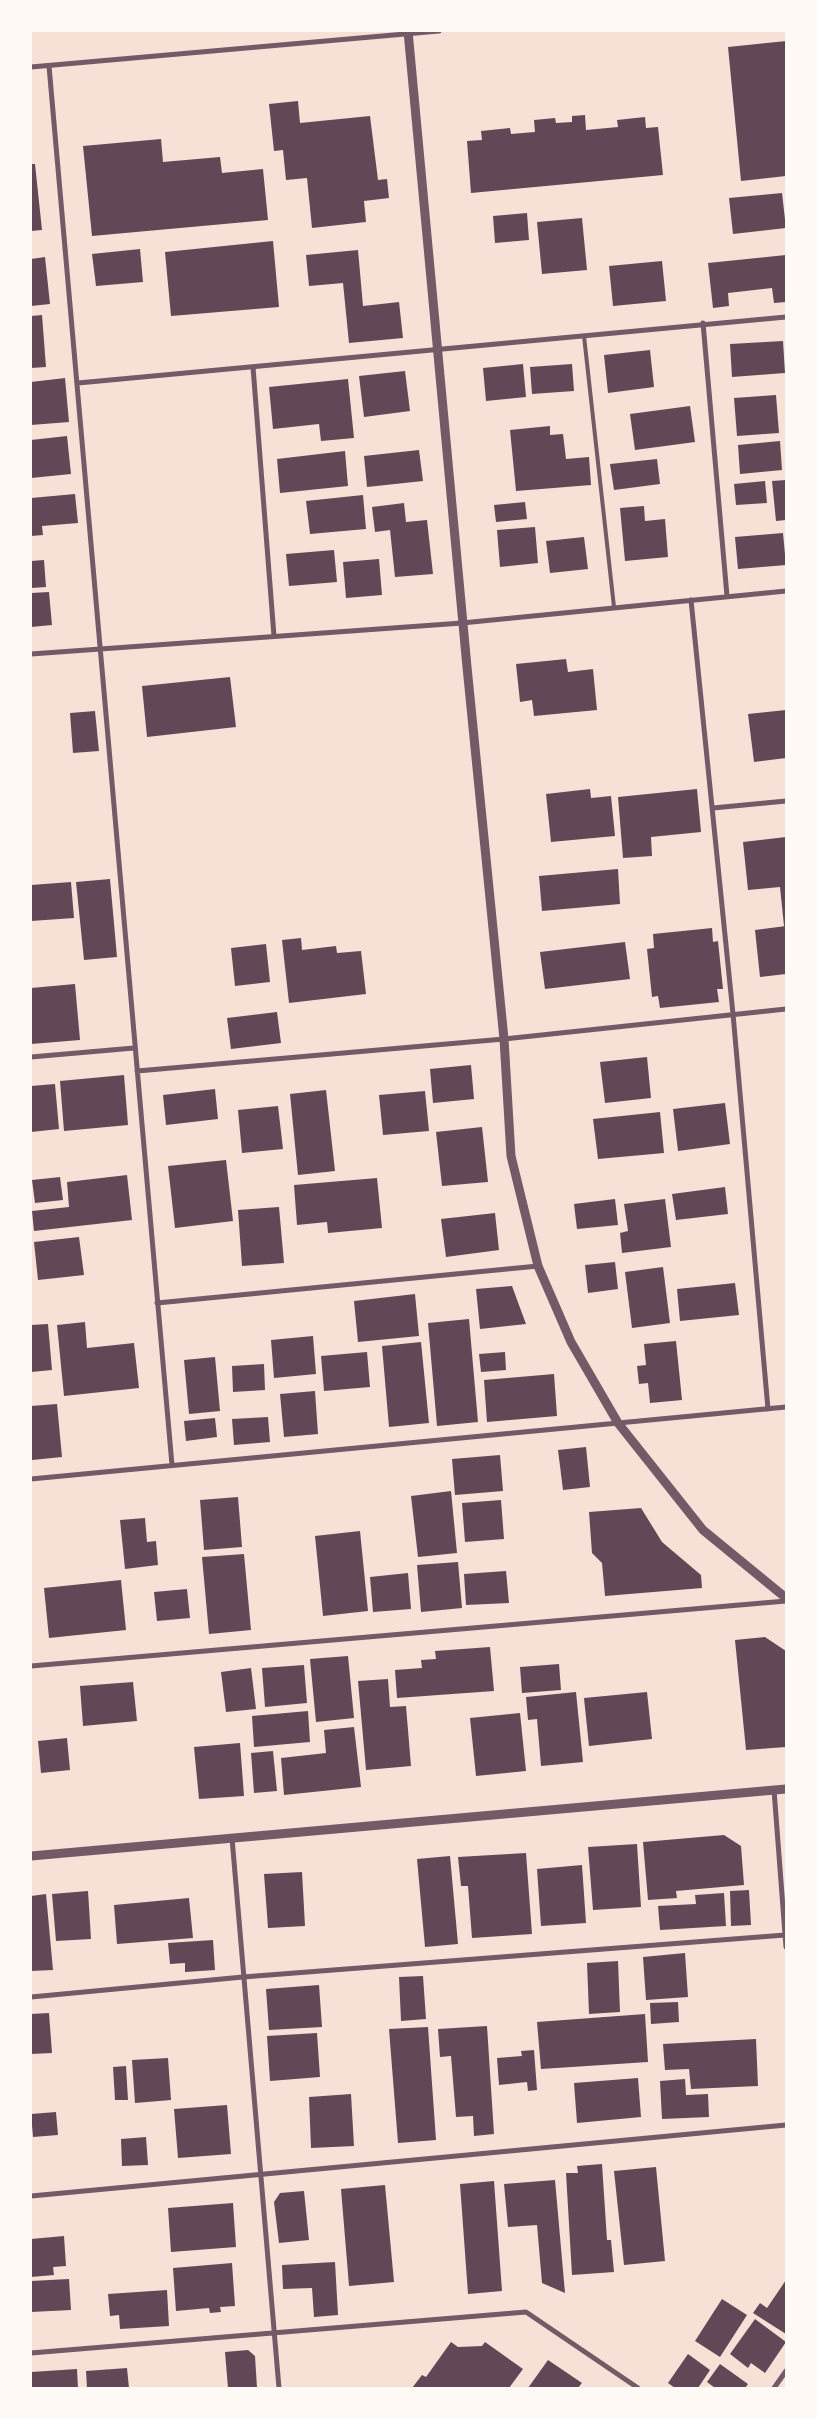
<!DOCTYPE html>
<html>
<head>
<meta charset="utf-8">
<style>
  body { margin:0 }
  #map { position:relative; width:817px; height:2419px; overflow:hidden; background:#f7e1d7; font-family:"Alegreya Sans",sans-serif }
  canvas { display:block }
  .frame { position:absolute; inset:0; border:32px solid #fffaf5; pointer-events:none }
</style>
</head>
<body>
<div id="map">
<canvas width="817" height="2419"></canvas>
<div class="frame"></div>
</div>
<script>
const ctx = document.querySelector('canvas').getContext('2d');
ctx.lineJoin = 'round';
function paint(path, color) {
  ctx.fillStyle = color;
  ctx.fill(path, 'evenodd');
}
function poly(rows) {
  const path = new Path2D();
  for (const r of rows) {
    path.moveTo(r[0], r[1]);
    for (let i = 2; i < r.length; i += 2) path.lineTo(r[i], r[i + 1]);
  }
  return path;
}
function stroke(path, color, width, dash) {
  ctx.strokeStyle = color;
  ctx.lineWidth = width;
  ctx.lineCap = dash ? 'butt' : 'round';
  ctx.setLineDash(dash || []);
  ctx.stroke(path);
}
const building = poly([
  [786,41,786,176,741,181,728,47],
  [298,101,300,123,370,116,378,180,387,179,389,198,364,201,366,222,312,228,307,178,286,180,283,150,274,151,269,104],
  [585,115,586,130,618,127,617,120,645,117,646,128,658,127,663,175,471,193,467,141,482,140,481,131,510,128,511,134,535,132,534,120,555,118,556,123,572,122,572,116],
  [161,139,163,162,220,157,222,173,263,169,268,220,92,236,83,146],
  [31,164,35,164,42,230,31,231],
  [782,193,786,228,733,234,729,198],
  [527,213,529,240,495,243,493,216],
  [582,218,587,270,542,274,537,222],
  [273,241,279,307,171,316,165,252],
  [140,249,143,282,96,286,92,254],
  [358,250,363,306,399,302,403,338,349,343,343,283,309,286,306,255],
  [786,255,786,302,774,303,772,288,728,293,729,306,713,308,708,263],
  [45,257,50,304,31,306,31,259],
  [662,261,666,301,613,306,609,266],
  [42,315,46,367,31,368,31,316],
  [783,341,785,373,732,377,730,344],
  [650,350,654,387,608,393,604,355],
  [523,364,526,397,486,401,483,368],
  [572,364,574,391,532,394,530,367],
  [405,371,410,411,364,417,359,376],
  [65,378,69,422,31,425,31,382],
  [348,379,354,438,321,441,319,424,273,429,269,387],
  [776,395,779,433,737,436,734,398],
  [690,406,695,442,635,450,630,414],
  [550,426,550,435,563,434,566,459,589,457,591,485,516,491,510,430],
  [67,436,71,474,31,478,31,440],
  [780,441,782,470,740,474,738,445],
  [419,450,423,481,367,487,364,456],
  [345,451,348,486,280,493,277,459],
  [657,459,660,484,614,490,610,464],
  [786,480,786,520,776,521,772,481],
  [765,481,767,503,736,505,734,484],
  [75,494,78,523,42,526,43,535,31,536,31,498],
  [363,495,366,529,310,534,306,501],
  [525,502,527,519,496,522,494,505],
  [404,503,406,522,427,520,433,574,395,577,390,530,375,532,372,507],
  [644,506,645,521,665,519,668,557,625,561,620,508],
  [535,527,538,563,500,567,497,530],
  [783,533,786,565,738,569,735,537],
  [584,537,588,569,550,573,546,541],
  [334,550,337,582,289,586,286,554],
  [379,559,382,595,346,598,343,562],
  [44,560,46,587,31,588,31,561],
  [49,592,52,625,31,627,31,593],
  [566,659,568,672,593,669,597,710,534,716,532,700,520,702,516,664],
  [230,677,236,727,147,737,142,686],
  [786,710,786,758,754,762,748,714],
  [95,711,99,751,73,753,70,713],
  [590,789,591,798,611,796,615,836,551,842,546,794],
  [697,789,701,832,651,837,652,856,623,858,618,797],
  [786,837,786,926,784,926,780,887,748,890,743,842],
  [618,869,620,904,542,911,539,876],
  [110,879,117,957,84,960,76,882],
  [71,882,74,918,31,921,31,885],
  [786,926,786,974,760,977,755,930],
  [712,928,713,942,718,941,723,989,717,989,719,1002,660,1008,658,996,652,997,647,949,654,948,653,934],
  [301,938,302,950,336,946,337,953,361,951,366,994,289,1003,282,940],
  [625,942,630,979,545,989,540,952],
  [266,944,270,982,235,986,231,948],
  [75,984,80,1040,31,1044,31,988],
  [277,1012,281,1043,231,1049,227,1018],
  [647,1057,651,1098,605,1103,600,1062],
  [471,1065,474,1099,433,1103,430,1069],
  [124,1075,128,1125,64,1131,60,1081],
  [55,1084,59,1129,31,1132,31,1086],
  [215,1089,218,1119,166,1125,163,1095],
  [326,1090,335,1171,298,1175,290,1094],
  [425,1091,429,1131,383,1135,379,1095],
  [725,1103,730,1144,678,1151,673,1109],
  [278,1106,283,1149,242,1153,238,1110],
  [660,1112,664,1153,598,1159,593,1119],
  [482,1127,488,1182,442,1186,436,1132],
  [226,1160,233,1221,175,1228,168,1166],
  [127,1175,132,1220,34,1231,32,1211,69,1207,67,1182],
  [60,1177,63,1200,35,1203,32,1180],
  [377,1178,382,1228,328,1233,327,1222,297,1225,294,1185],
  [725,1187,728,1214,676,1220,672,1194],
  [615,1199,618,1225,577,1229,574,1204],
  [665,1199,671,1247,622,1253,620,1233,628,1231,624,1204],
  [279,1207,284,1263,242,1266,238,1210],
  [495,1213,499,1250,446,1257,441,1219],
  [79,1237,84,1275,38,1280,34,1242],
  [615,1262,618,1289,588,1293,585,1265],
  [663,1267,670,1323,632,1328,625,1272],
  [735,1283,739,1315,680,1321,677,1289],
  [512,1286,526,1324,480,1329,476,1289],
  [415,1294,419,1336,358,1342,354,1301],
  [469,1319,478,1422,437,1426,428,1323],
  [85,1322,87,1348,134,1343,139,1388,64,1396,57,1325],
  [48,1324,52,1370,31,1372,31,1325],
  [313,1336,316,1374,274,1378,271,1340],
  [676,1341,682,1400,650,1403,648,1383,639,1384,637,1366,646,1365,644,1344],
  [421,1342,429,1423,389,1427,382,1346],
  [367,1352,370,1387,324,1391,321,1356],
  [505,1352,506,1370,481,1372,479,1354],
  [215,1357,220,1411,189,1414,184,1360],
  [264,1364,265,1390,233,1392,232,1366],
  [554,1374,557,1416,487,1422,484,1380],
  [315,1391,318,1434,284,1437,280,1394],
  [57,1404,62,1457,32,1460,31,1406],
  [268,1417,270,1442,234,1445,232,1419],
  [215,1418,217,1437,186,1441,184,1421],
  [586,1447,590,1487,563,1490,558,1450],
  [500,1455,503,1491,455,1495,452,1459],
  [451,1491,457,1553,418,1557,411,1496],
  [238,1497,242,1547,204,1550,200,1500],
  [501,1500,504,1539,465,1542,462,1503],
  [641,1508,662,1542,701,1575,702,1588,605,1596,602,1563,592,1553,589,1512],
  [145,1518,147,1542,156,1541,158,1565,125,1569,120,1520],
  [360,1531,368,1611,323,1616,315,1536],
  [244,1554,251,1630,209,1634,202,1557],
  [458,1562,462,1608,421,1612,417,1565],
  [506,1571,509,1603,466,1605,464,1574],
  [408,1573,411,1609,373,1612,370,1577],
  [121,1580,126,1630,49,1638,44,1588],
  [187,1589,190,1618,157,1621,154,1592],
  [765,1637,786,1651,786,1747,746,1750,735,1640],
  [490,1647,494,1691,397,1698,395,1670,422,1668,421,1660,436,1659,435,1651],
  [348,1656,354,1718,316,1722,310,1659],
  [559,1664,561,1690,522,1693,520,1667],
  [304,1665,307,1703,265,1707,262,1668],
  [251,1668,256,1709,226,1712,221,1672],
  [388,1679,390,1707,406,1706,411,1766,366,1770,358,1681],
  [133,1682,137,1721,83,1726,80,1686],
  [576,1692,583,1762,541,1766,537,1719,528,1720,526,1697],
  [647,1692,652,1739,589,1746,584,1698],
  [308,1711,310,1742,254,1747,252,1716],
  [520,1713,526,1771,476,1776,470,1718],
  [354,1727,361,1787,284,1795,281,1758,326,1753,324,1730],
  [67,1738,70,1770,41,1773,38,1741],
  [240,1743,244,1796,199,1799,194,1747],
  [273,1751,277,1791,254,1793,251,1753],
  [724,1835,741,1846,744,1885,676,1891,677,1898,648,1900,643,1842],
  [637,1844,641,1907,593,1910,588,1847],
  [526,1853,532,1934,472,1938,468,1886,461,1886,458,1857],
  [450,1856,458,1944,425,1947,417,1859],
  [582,1865,586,1923,541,1926,537,1869],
  [302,1872,305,1926,268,1928,264,1874],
  [749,1890,751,1925,731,1926,730,1891],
  [88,1891,91,1939,56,1941,52,1894],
  [724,1893,726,1926,660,1930,658,1906,696,1904,695,1895],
  [46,1894,53,1970,31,1971,31,1896],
  [189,1898,193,1938,117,1944,114,1905],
  [213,1940,215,1970,185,1972,185,1963,170,1964,168,1943],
  [685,1953,688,1997,646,2000,643,1957],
  [618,1961,620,2012,589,2014,587,1963],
  [423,1976,426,2019,401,2021,399,1977],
  [319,1985,322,2027,269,2030,266,1989],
  [678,2002,679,2022,651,2024,650,2003],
  [49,2013,52,2053,31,2054,31,2014],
  [645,2014,648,2062,541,2069,537,2022],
  [487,2026,494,2134,474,2136,473,2116,456,2117,451,2056,440,2057,438,2029],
  [428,2027,436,2140,398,2143,389,2029],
  [317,2033,320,2077,270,2081,267,2036],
  [756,2039,758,2086,691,2089,689,2069,665,2070,663,2044],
  [534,2050,537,2090,528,2091,527,2082,499,2085,497,2058,522,2056,521,2051],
  [168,2058,171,2100,135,2103,132,2060],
  [126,2066,128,2100,115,2100,113,2067],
  [638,2078,641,2117,577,2123,574,2083],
  [685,2079,686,2095,708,2094,709,2117,662,2119,660,2081],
  [351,2094,354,2146,311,2148,309,2097],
  [227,2105,231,2154,178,2158,174,2109],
  [56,2112,58,2135,33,2137,31,2114],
  [146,2137,148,2165,122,2166,121,2139],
  [602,2164,607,2240,611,2240,614,2272,572,2275,566,2173,578,2173,577,2166],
  [656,2167,665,2261,624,2265,614,2171],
  [555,2180,565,2293,542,2283,537,2225,508,2227,504,2184],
  [494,2181,502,2291,468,2294,460,2184],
  [385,2185,394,2282,349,2286,341,2189],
  [304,2191,309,2240,279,2243,274,2202,280,2193],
  [233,2203,236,2247,171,2252,168,2208],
  [64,2236,66,2266,53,2267,54,2275,31,2277,31,2239],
  [335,2262,338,2315,314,2317,312,2288,283,2289,282,2265],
  [232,2263,235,2306,220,2307,221,2312,210,2313,209,2308,176,2311,173,2268],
  [69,2279,71,2310,31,2312,31,2281],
  [786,2280,786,2334,753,2313,760,2303,767,2308],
  [167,2290,169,2326,120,2329,119,2315,110,2316,108,2294],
  [722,2299,747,2315,720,2357,695,2341],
  [755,2319,786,2342,765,2373,751,2363,748,2368,730,2354],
  [451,2342,458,2347,482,2346,485,2342,523,2369,509,2388,412,2388,422,2375,426,2377],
  [248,2350,255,2356,257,2388,228,2388,225,2352],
  [688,2354,710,2370,698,2388,675,2388,668,2383],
  [548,2360,582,2383,578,2388,528,2388],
  [720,2364,748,2384,745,2388,715,2388,707,2382],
  [127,2368,129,2388,87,2388,86,2371],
  [77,2369,78,2388,31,2388,31,2372]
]);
const service = poly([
  [584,336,614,607]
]);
const minor = poly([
  [49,66,172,1465],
  [31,67,439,31],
  [703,323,727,596],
  [253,367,274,636],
  [78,383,786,317],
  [691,600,733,1014,768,1409],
  [31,654,462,623,786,591],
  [713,808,786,801],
  [31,1057,134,1048],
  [137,1071,504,1039,786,1009],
  [157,1303,538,1266],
  [31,1479,786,1407],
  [31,1666,786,1601],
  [774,1790,786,1947],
  [232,1838,279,2388],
  [31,1997,243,1977,785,1935],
  [31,2196,786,2125],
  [31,2353,526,2312,638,2388],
  [774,2388,786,2371]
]);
const tertiary = poly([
  [408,31,467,667,504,1039,511,1156,538,1266,571,1342,618,1423,703,1530,786,1598],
  [31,1856,786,1789]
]);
paint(building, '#644757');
stroke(service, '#755966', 4);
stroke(minor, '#755966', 5);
stroke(tertiary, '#755966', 9);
</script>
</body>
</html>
